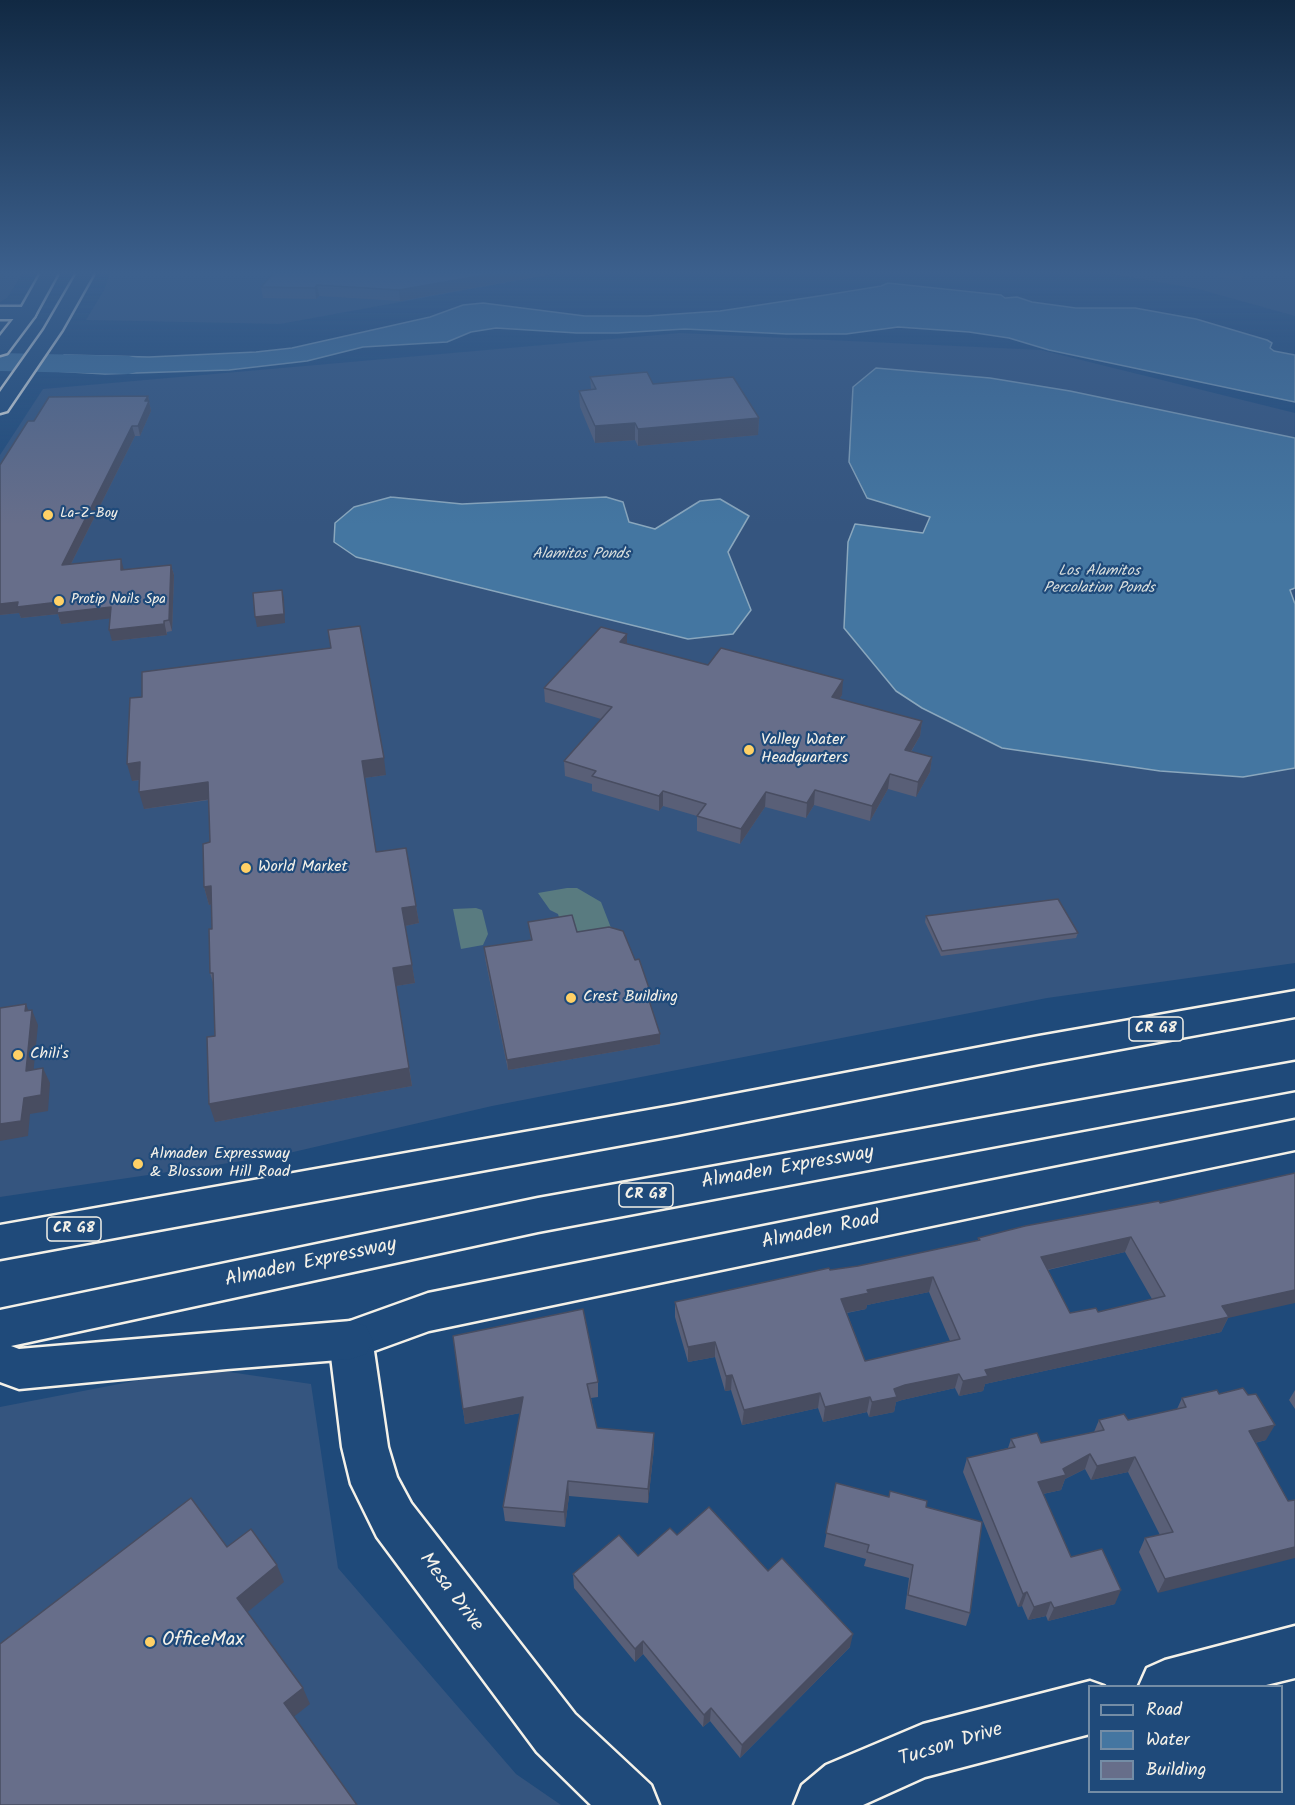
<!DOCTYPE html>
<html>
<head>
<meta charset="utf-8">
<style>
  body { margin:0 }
  #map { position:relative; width:1295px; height:1805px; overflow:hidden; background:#1f4a7a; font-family:Kalam,sans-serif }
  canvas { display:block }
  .legend { position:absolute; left:1088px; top:1685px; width:195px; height:108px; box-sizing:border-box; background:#1f4a7a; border:2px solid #748da6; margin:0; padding:8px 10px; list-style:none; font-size:18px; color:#f4f1e8 }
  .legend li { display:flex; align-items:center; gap:12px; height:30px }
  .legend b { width:30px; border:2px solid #748da6 }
</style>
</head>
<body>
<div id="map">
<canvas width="1295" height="1805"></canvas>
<ul class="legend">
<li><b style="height:8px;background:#1f4a7a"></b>Road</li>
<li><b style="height:16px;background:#4476a1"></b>Water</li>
<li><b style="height:16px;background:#676e8a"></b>Building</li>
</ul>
</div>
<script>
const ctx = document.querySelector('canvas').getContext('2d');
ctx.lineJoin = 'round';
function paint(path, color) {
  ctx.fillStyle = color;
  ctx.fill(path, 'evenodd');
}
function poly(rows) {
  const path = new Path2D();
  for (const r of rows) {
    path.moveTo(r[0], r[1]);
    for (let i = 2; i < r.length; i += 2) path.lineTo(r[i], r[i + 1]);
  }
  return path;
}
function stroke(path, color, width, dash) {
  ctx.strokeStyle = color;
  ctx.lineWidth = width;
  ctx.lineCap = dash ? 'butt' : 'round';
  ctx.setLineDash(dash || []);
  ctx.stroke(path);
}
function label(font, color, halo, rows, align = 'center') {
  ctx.font = font + ' Kalam,sans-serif';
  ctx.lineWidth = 4.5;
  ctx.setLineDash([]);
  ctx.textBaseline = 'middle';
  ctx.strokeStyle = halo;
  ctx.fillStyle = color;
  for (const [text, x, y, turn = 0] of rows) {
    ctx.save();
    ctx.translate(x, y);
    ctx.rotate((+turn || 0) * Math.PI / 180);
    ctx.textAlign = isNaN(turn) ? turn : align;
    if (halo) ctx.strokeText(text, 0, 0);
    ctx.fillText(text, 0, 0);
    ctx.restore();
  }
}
const built = poly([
  [0,273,23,273,7,298,0,302],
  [110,273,560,273,280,324,86,320,104,290],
  [1105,273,1295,273,1295,316,1198,289],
  [680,333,1041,350,1295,413,1295,963,1047,998,492,1106,276,1156,0,1197,0,455,43,389],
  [202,1368,311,1384,338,1568,516,1774,561,1805,0,1805,0,1407]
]);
const green = poly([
  [567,888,577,888,601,902,613,933,576,939,562,927,558,914,550,910,538,893],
  [476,908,482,910,488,934,483,945,461,949,453,909]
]);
const water = poly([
  [888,283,1001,295,1005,298,1017,297,1032,302,1076,308,1135,308,1196,319,1267,340,1272,343,1270,348,1274,351,1295,355,1295,402,1049,350,1009,338,969,332,898,327,846,334,787,334,685,329,617,333,577,333,496,328,471,332,447,342,363,347,307,361,229,370,105,374,54,371,64,355,149,357,256,352,292,348,430,317,463,305,483,303,585,316,647,316,720,311,832,294,881,286,888,283],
  [876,368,990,378,1070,391,1295,438,1295,588,1290,590,1295,604,1295,768,1243,777,1160,771,1002,748,922,708,896,691,844,628,848,542,855,524,923,533,930,517,867,498,849,462,853,387,876,368],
  [391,497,462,504,606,497,623,502,629,522,655,529,700,501,720,499,749,516,728,552,751,610,733,634,688,639,356,557,334,542,335,523,354,507,391,497]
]);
const river = poly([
  [0,353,129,356,140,359,144,365,140,371,129,374,0,371,0,353]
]);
const minor = poly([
  [0,307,27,307,34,309,36,313,34,317,27,319,0,319,0,307],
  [1295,1120,1295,1150,429,1331,374,1351,388,1447,397,1477,411,1503,575,1714,651,1785,659,1805,591,1805,537,1752,377,1537,351,1484,342,1447,329,1340,336,1326,428,1293,1295,1120],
  [1295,1626,1295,1678,1262,1686,1139,1686,1147,1668,1165,1660,1295,1626],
  [1090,1681,1104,1686,1090,1686,1090,1734,925,1777,863,1805,794,1805,802,1785,826,1765,923,1724,1090,1681]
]);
const major = poly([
  [41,273,58,273,34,317,7,353,0,355,0,336,19,312,41,273],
  [77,273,94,273,62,330,7,411,0,413,0,392,44,330,77,273],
  [1295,991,1295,1017,1039,1064,677,1135,0,1259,0,1225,677,1105,1039,1036,1295,991],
  [1295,1062,1295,1090,538,1232,11,1346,19,1349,351,1321,366,1326,373,1340,366,1354,351,1359,227,1369,19,1389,0,1382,0,1310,538,1198,1295,1062]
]);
const wall = poly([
  [555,273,400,301,319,296,316,299,263,298,261,287],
  [1219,273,1243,273,1241,280,1218,277],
  [590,377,653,384,759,418,758,435,638,446,635,440,595,443,580,407,579,391,591,390],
  [148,396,151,411,140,436,135,436,71,564,124,570,171,565,174,575,172,631,167,632,167,635,112,641,110,618,61,624,58,614,21,618,19,613,0,615,0,465,34,421],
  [627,634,627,644,708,665,842,695,839,699,922,721,920,736,911,752,932,757,930,772,916,797,888,789,870,821,814,805,806,818,765,807,740,844,697,831,697,816,663,806,659,811,592,791,592,784,565,776,564,761,601,719,545,702,544,688],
  [142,697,386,775,364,778,376,852,416,906,419,923,405,926,415,983,396,986,412,1086,215,1122,214,986,210,973,212,929,212,904,209,905,204,887,210,842,209,800,144,809,140,780,132,781],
  [926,916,1078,933,1076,938,941,956,925,922],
  [528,922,577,932,649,1001,660,1044,508,1070,485,958,484,947,531,940],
  [1159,1201,1228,1318,1221,1332,985,1384,983,1391,959,1396,955,1388,902,1400,896,1402,894,1412,869,1417,867,1412,823,1422,818,1408,742,1425,731,1390,725,1391,715,1357,688,1362,675,1317,675,1302,830,1270,858,1266,978,1241,978,1238],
  [1125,1252,1152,1299,1098,1312,1070,1313,1048,1270],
  [929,1292,950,1341,865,1361,847,1313,866,1309,867,1305],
  [453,1336,598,1382,598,1397,591,1398,597,1428,654,1448,648,1503,569,1496,565,1527,505,1521,503,1507,520,1413,465,1424],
  [1295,1390,1295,1409,1289,1400],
  [1219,1394,1266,1440,1255,1443,1158,1593,1139,1552,1145,1538,1160,1535,1128,1472,1091,1480,1085,1469,1065,1479,1061,1490,1043,1494,1071,1557,1115,1604,1048,1621,1046,1616,1028,1620,1022,1606,1018,1607,963,1472,967,1458,1008,1448,1011,1439,1041,1443,1094,1432,1099,1420,1128,1420,1177,1409,1182,1398],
  [836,1483,926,1507,970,1613,966,1626,905,1609,909,1578,864,1566,866,1559,824,1547],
  [677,1535,768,1571,850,1647,740,1758,710,1721,703,1727,643,1654,635,1662,574,1588,573,1574,638,1556]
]);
const shadedWall = poly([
  [0,273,5,273,0,279],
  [496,273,555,273,400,301,399,290],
  [317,285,319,296,316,299,315,288],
  [148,396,151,411,140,436,138,426,145,401],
  [759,418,758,435,638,446,638,429],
  [635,423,635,440,595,443,595,426],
  [132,426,135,436,65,576,62,565],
  [121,559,124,570,121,570],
  [171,565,174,575,172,631,169,620],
  [282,590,284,599,285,623,257,627,255,617],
  [18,602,59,602,111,607,114,618,61,624,58,614,21,618,19,613,0,615,0,604],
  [164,621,167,635,112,641,109,630],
  [627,634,627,648,620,642],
  [843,680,842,695,830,712,832,697],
  [922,721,920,736,903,765,905,750],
  [932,757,930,772,916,797,918,782],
  [384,758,386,775,364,778,362,761],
  [140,762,145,779,132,781,127,764],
  [890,774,888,789,870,821,872,806],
  [208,782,212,799,144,809,139,792],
  [815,790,814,805,806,818,807,803],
  [663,791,663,806,659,811,659,796],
  [766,792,765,807,740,844,741,829],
  [211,886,216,903,209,905,204,887],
  [416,906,419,923,405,926,402,908],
  [412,965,415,983,396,986,393,968],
  [646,991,650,991,650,1001],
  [26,1004,31,1017,32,1010,38,1025,32,1086,26,1071,25,1011],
  [660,1034,660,1044,508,1070,507,1060],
  [43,1068,50,1083,48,1111,30,1114,28,1136,0,1141,0,1124,24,1098],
  [409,1068,412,1086,215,1122,209,1104],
  [1131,1237,1125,1252,1037,1272,1041,1257],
  [933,1277,929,1292,867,1305,866,1309,839,1314,841,1299,867,1290],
  [1295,1290,1295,1303,1228,1318,1221,1332,985,1384,983,1391,959,1396,963,1381,985,1370,1222,1306],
  [715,1342,715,1357,688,1362,688,1347],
  [959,1374,955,1388,902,1400,896,1402,894,1412,869,1417,872,1402,894,1389,905,1385],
  [732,1375,731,1390,725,1391,726,1376],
  [820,1393,818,1408,742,1425,744,1410],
  [523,1397,525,1412,465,1424,463,1409],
  [870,1397,867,1412,823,1422,825,1407],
  [1275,1425,1266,1440,1241,1446,1249,1431],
  [654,1433,654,1448,648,1503,648,1489],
  [1090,1454,1085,1469,1065,1479,1061,1490,1033,1496,1038,1482],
  [1135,1457,1128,1472,1091,1480,1097,1466],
  [568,1481,569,1496,565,1527,564,1512],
  [1295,1547,1295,1558,1158,1593,1165,1579],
  [277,1565,284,1582,244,1615,237,1598],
  [1121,1590,1115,1604,1048,1621,1054,1608],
  [1027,1592,1022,1606,1018,1607,1023,1594],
  [1051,1602,1046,1616,1028,1620,1034,1607],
  [853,1634,850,1647,740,1758,742,1745],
  [643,1641,643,1654,635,1662,635,1649],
  [303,1688,310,1704,291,1719,284,1703],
  [711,1708,710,1721,703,1727,704,1715]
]);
const building = poly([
  [274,273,496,273,399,290,317,285,315,288,261,287,274,273],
  [647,372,653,384,733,377,759,418,638,429,635,423,595,426,579,391,596,389,590,377,647,372],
  [148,396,145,401,149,401,138,426,132,426,62,565,121,559,121,570,171,565,169,620,164,621,164,624,109,630,111,607,57,613,59,602,17,607,18,602,0,604,0,465,28,421,34,421,49,397,148,396],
  [282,590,284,614,255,617,253,593,282,590],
  [360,626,384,758,362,761,376,852,406,848,416,906,402,908,412,965,393,968,409,1068,209,1104,207,1037,215,1036,213,973,210,973,209,929,212,929,211,886,204,887,203,844,210,842,208,782,139,792,140,762,127,764,130,698,142,697,142,672,331,648,328,630,360,626],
  [601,627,627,634,620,642,708,665,721,648,843,680,832,697,922,721,905,750,932,757,918,782,890,774,872,806,815,790,807,803,766,792,741,829,697,816,706,804,663,791,659,796,592,776,596,771,564,761,612,707,544,688,601,627],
  [1058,899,1078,933,942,951,926,916,1058,899],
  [572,915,577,932,609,927,623,931,635,960,639,959,650,991,646,991,660,1034,507,1060,484,947,532,940,528,922,572,915],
  [26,1004,25,1011,32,1010,26,1071,43,1068,41,1095,24,1098,21,1121,0,1124,0,1008,26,1004],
  [1295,1173,1295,1290,1222,1306,1229,1317,985,1370,988,1376,963,1381,959,1374,905,1385,894,1389,897,1397,872,1402,870,1397,825,1407,820,1393,744,1410,732,1375,726,1376,715,1342,688,1347,675,1302,829,1268,830,1270,858,1266,980,1240,978,1238,1025,1226,1159,1201,1160,1203,1295,1173],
  [1131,1237,1165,1296,1098,1312,1096,1308,1070,1313,1041,1257,1131,1237],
  [933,1277,960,1339,865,1361,841,1299,869,1293,867,1290,933,1277],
  [583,1309,598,1382,587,1384,597,1428,654,1433,648,1489,568,1481,564,1512,503,1507,523,1397,463,1409,453,1336,583,1309],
  [1243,1388,1248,1395,1256,1394,1275,1425,1249,1431,1288,1501,1295,1500,1295,1547,1165,1579,1145,1538,1173,1532,1135,1457,1097,1466,1090,1454,1063,1469,1066,1475,1038,1482,1071,1557,1102,1549,1121,1590,1054,1608,1051,1602,1034,1607,1027,1592,1023,1594,967,1458,1015,1447,1011,1439,1037,1433,1041,1443,1104,1430,1099,1420,1124,1414,1128,1420,1186,1407,1182,1398,1217,1390,1219,1394,1243,1388],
  [836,1483,889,1497,890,1491,927,1501,926,1507,982,1522,970,1613,908,1595,913,1565,867,1552,869,1545,826,1533,836,1483],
  [191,1498,227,1547,251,1529,277,1565,237,1598,303,1688,284,1703,357,1805,0,1805,0,1644,191,1498],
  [709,1507,768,1571,782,1558,853,1634,742,1745,711,1708,704,1715,643,1641,635,1649,573,1574,619,1535,638,1556,670,1528,677,1535,709,1507]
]);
const markers = [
  [48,515,6,"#ffd166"],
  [59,601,6,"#ffd166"],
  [749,750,6,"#ffd166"],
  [246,868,6,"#ffd166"],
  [571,998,6,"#ffd166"],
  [18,1055,6,"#ffd166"],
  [138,1164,6,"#ffd166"],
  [150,1642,6,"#ffd166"]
];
const farPoinames = [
  ["La-Z-Boy",60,515],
  ["Protip Nails Spa",71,601]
];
const farWaternames = [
  ["Alamitos Ponds",581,555],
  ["Los Alamitos",1099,572],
  ["Percolation Ponds",1099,589]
];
const shields = [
  [1156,1029,54],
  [646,1195,54],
  [74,1229,54]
];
const shieldNames = [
  ["CR G8",1156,1029],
  ["CR G8",646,1195],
  ["CR G8",74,1229]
];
const poiNames = [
  ["Valley Water",761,741],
  ["Headquarters",761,759],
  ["World Market",258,868],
  ["Crest Building",583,998],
  ["Chili's",30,1055],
  ["Almaden Expressway",150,1155],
  ["& Blossom Hill Road",150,1173]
];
const nearStreetnames = [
  ["Almaden Expressway",788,1169,-10],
  ["Almaden Road",821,1232,-12],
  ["Almaden Expressway",311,1264,-12],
  ["Mesa Drive",450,1593,53],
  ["Tucson Drive",951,1746,-17]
];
const nearPoinames = [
  ["OfficeMax",162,1642]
];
paint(built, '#35557f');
paint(green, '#597b80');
paint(water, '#4476a1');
stroke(water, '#8aa7bd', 1.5);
paint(river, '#4476a1');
stroke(minor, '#f4f1e8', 5);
stroke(major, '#f4f1e8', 5);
paint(minor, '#1f4a7a');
paint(major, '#1f4a7a');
paint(wall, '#595f77');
paint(shadedWall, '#484d61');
paint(building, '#676e8a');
stroke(building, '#484d61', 1.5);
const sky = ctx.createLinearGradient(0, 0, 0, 525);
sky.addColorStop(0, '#112943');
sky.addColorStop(0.52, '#3c608d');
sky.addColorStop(1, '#3c608d00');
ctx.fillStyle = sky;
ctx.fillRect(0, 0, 1295, 525);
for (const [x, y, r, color] of markers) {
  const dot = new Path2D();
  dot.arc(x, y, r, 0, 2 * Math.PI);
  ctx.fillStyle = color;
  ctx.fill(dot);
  stroke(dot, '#1f4a7a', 2);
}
label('14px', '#f4f1e8', '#1f4a7a', farPoinames, 'left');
label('italic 15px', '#dadfdd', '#1f4a7a', farWaternames);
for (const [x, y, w] of shields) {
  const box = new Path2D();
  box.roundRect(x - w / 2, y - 12, w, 24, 4.5);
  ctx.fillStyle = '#1f4a7a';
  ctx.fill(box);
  stroke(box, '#f4f1e8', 1.5);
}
label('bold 15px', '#f4f1e8', null, shieldNames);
label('16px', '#f4f1e8', '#1f4a7a', poiNames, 'left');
label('20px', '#f4f1e8', '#1f4a7a', nearStreetnames);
label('20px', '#f4f1e8', '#1f4a7a', nearPoinames, 'left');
</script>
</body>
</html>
